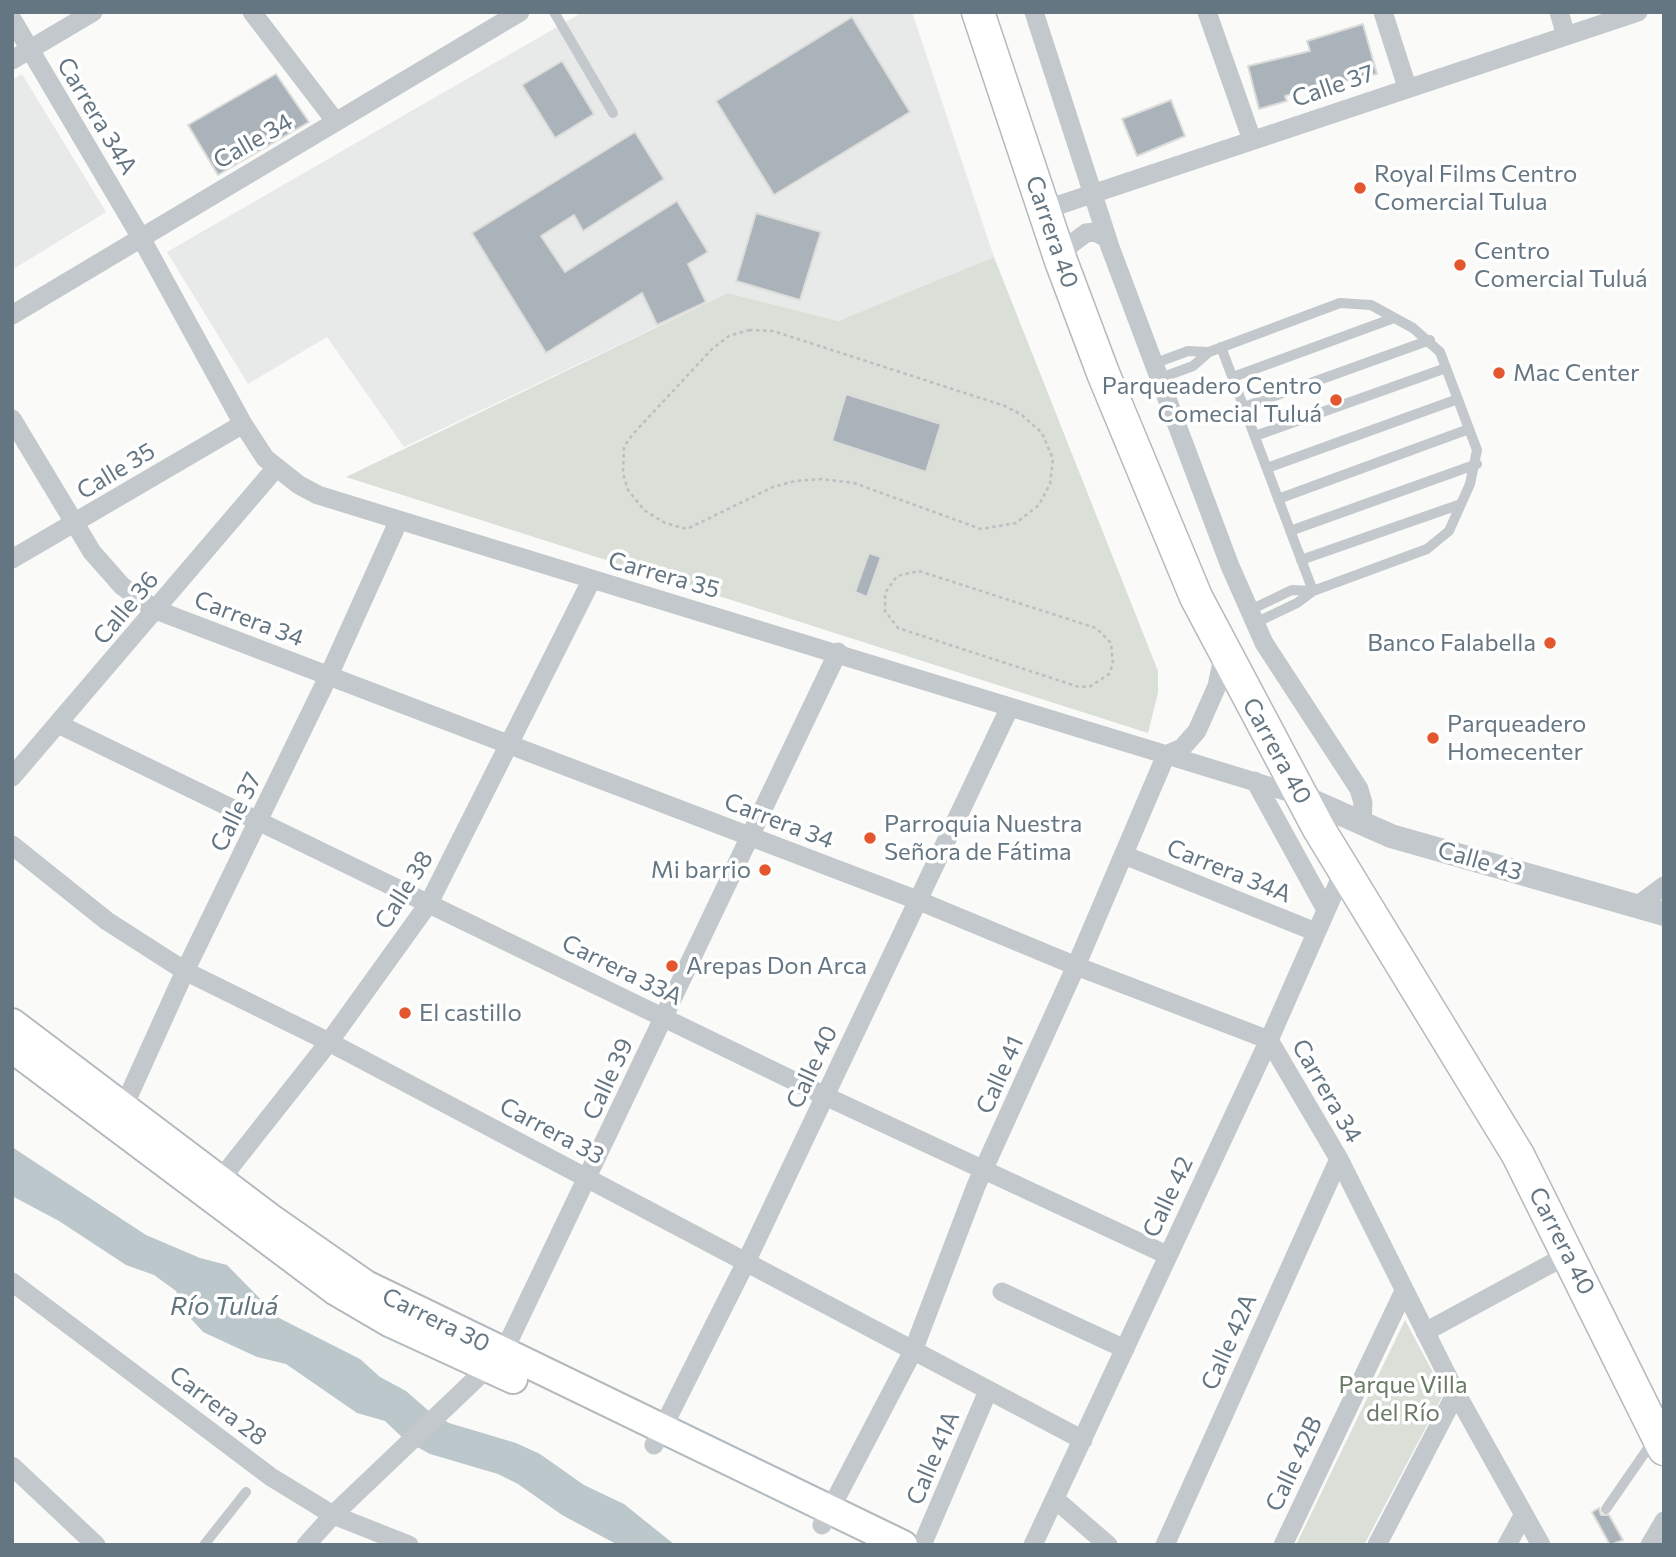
<!DOCTYPE html>
<html>
<head>
<meta charset="utf-8">
<style>
  body { margin:0 }
  #map { position:relative; width:1676px; height:1557px; overflow:hidden; background:#fafaf8; font-family:Commissioner,sans-serif }
  canvas { display:block }
  .frame { position:absolute; inset:0; border:14px solid #657683; pointer-events:none }
</style>
</head>
<body>
<div id="map">
<canvas width="1676" height="1557"></canvas>
<div class="frame"></div>
</div>
<script>
const ctx = document.querySelector('canvas').getContext('2d');
ctx.lineJoin = 'round';
function paint(path, color) {
  ctx.fillStyle = color;
  ctx.fill(path, 'evenodd');
}
function poly(rows) {
  const path = new Path2D();
  for (const r of rows) {
    path.moveTo(r[0], r[1]);
    for (let i = 2; i < r.length; i += 2) path.lineTo(r[i], r[i + 1]);
  }
  return path;
}
function stroke(path, color, width, dash) {
  ctx.strokeStyle = color;
  ctx.lineWidth = width;
  ctx.lineCap = dash ? 'butt' : 'round';
  ctx.setLineDash(dash || []);
  ctx.stroke(path);
}
function label(font, color, halo, rows, align = 'center') {
  ctx.font = font + ' Commissioner,sans-serif';
  ctx.lineWidth = 7;
  ctx.setLineDash([]);
  ctx.textBaseline = 'middle';
  ctx.strokeStyle = halo;
  ctx.fillStyle = color;
  for (const [text, x, y, turn = 0] of rows) {
    ctx.save();
    ctx.translate(x, y);
    ctx.rotate((+turn || 0) * Math.PI / 180);
    ctx.textAlign = isNaN(turn) ? turn : align;
    if (halo) ctx.strokeText(text, 0, 0);
    ctx.fillText(text, 0, 0);
    ctx.restore();
  }
}
const built = poly([
  [583,12,912,12,994,257,838,321,728,293,404,447,327,337,248,384,167,252],
  [22,74,106,212,12,270,12,80]
]);
const green = poly([
  [994,257,1158,671,1158,693,1148,733,346,477,728,293,838,321],
  [1405,1320,1444,1393,1364,1545,1296,1545]
]);
const water = poly([
  [12,1147,146,1235,200,1258,227,1265,279,1318,360,1359,380,1377,406,1391,430,1412,449,1423,516,1443,540,1454,584,1485,624,1504,675,1545,618,1545,562,1515,518,1484,498,1474,430,1454,406,1441,385,1421,357,1413,286,1364,257,1357,203,1332,184,1311,176,1291,154,1275,126,1265,59,1221,12,1196]
]);
const building = poly([
  [852,17,910,112,774,195,716,101,852,17],
  [1363,24,1377,74,1320,86,1285,96,1287,101,1259,109,1248,66,1310,51,1307,41,1363,24],
  [562,61,594,114,555,138,522,85,562,61],
  [276,74,309,122,218,175,188,125,276,74],
  [1171,100,1185,136,1137,156,1122,119,1171,100],
  [635,132,664,179,583,231,574,215,541,236,565,272,677,201,708,252,688,264,706,302,657,325,642,293,546,353,472,233,635,132],
  [756,213,821,232,800,300,736,281,756,213],
  [846,394,941,424,926,472,832,441,846,394],
  [869,553,881,557,867,597,855,592,869,553],
  [1599,1508,1601,1515,1609,1515,1623,1540,1610,1545,1592,1512,1599,1508]
]);
const path = poly([
  [749,330,773,331,1005,406,1022,415,1042,433,1053,459,1050,484,1039,505,1016,523,981,529,854,483,822,479,795,481,773,487,687,529,665,523,644,510,628,490,623,473,624,447,632,435,712,349,729,336,749,330],
  [919,571,1096,628,1111,643,1113,664,1109,674,1091,686,1079,687,898,628,885,611,885,593,897,576,919,571]
]);
const service = poly([
  [554,12,613,113],
  [1221,347,1313,591],
  [1153,364,1188,351,1209,352],
  [1233,377,1394,318],
  [1158,379,1193,366,1209,352,1340,303,1371,305,1413,328,1440,352,1477,450,1470,484,1449,531,1427,549,1313,591,1297,603,1255,623],
  [1244,407,1430,340],
  [1255,436,1446,368],
  [1267,468,1458,399],
  [1278,499,1469,429],
  [1290,531,1477,464],
  [1301,560,1461,504],
  [1248,611,1292,590,1313,591],
  [1606,1509,1653,1441],
  [204,1545,246,1492]
]);
const minor = poly([
  [252,12,336,122],
  [1034,12,1110,247,1230,566,1264,643,1359,789,1363,803,1362,824],
  [1207,12,1252,140],
  [1383,12,1407,87],
  [1559,12,1566,36],
  [12,19,140,236,243,424,265,458,299,485,318,495,399,520,1301,796],
  [12,60,93,12],
  [1044,210,1638,12],
  [1061,261,1070,245,1086,233,1095,232,1107,238],
  [12,315,520,12],
  [12,419,92,552,122,586,156,610,917,900,1076,966,1269,1040,1339,1159,1456,1393,1541,1545],
  [12,559,243,424],
  [58,724,825,1096,1167,1255],
  [12,777,275,469],
  [1255,781,1326,910],
  [12,845,107,921,185,971,329,1042,1083,1440],
  [1124,855,1316,932],
  [1637,906,1664,886],
  [116,1116,124,1106,185,971,329,675,399,520],
  [212,1190,329,1042,429,903,592,579],
  [12,1282,271,1477,333,1515,409,1545],
  [1002,1292,1125,1349],
  [1425,1332,1569,1254],
  [654,1445,747,1260,1009,709],
  [12,1466,96,1545],
  [1056,1500,1108,1545],
  [822,1525,913,1351,976,1186,1076,966,1166,755,1182,748,1197,731,1217,686,1224,653],
  [306,1545,333,1515,503,1353,838,652],
  [922,1545,988,1391],
  [1033,1545,1269,1040,1344,870],
  [1165,1545,1339,1159],
  [1283,1545,1404,1291],
  [1377,1545,1456,1393],
  [1507,1545,1524,1514],
  [1650,1545,1664,1521]
]);
const tertiary = poly([
  [1301,796,1391,836,1664,914]
]);
const secondary = poly([
  [12,1023,270,1218,366,1285,903,1545],
  [12,1048,336,1291,389,1322,513,1379]
]);
const primary = poly([
  [978,12,1061,261,1103,373,1196,597,1319,829,1518,1155,1664,1449]
]);
const markers = [
  [1360,188,7,"#e4572e"],
  [1460,265,7,"#e4572e"],
  [1499,373,7,"#e4572e"],
  [1336,400,7,"#e4572e"],
  [1550,643,7,"#e4572e"],
  [1433,738,7,"#e4572e"],
  [870,838,7,"#e4572e"],
  [765,870,7,"#e4572e"],
  [672,966,7,"#e4572e"],
  [405,1013,7,"#e4572e"]
];
const streetNames = [
  ["Calle 37",1333,86,-19],
  ["Carrera 34A",97,116,59],
  ["Calle 34",253,141,-30],
  ["Carrera 40",1052,232,71],
  ["Calle 35",116,471,-31],
  ["Carrera 35",664,575,16],
  ["Calle 36",126,608,-50],
  ["Carrera 34",249,619,21],
  ["Carrera 40",1277,751,61],
  ["Calle 37",236,812,-64],
  ["Carrera 34",779,821,21],
  ["Calle 43",1480,861,16],
  ["Carrera 34A",1229,871,22],
  ["Calle 38",404,890,-58],
  ["Carrera 33A",622,970,26],
  ["Calle 40",812,1067,-65],
  ["Calle 41",1000,1075,-66],
  ["Calle 39",608,1079,-65],
  ["Carrera 34",1327,1091,60],
  ["Carrera 33",552,1131,28],
  ["Calle 42",1168,1197,-65],
  ["Carrera 40",1562,1241,63],
  ["Carrera 30",436,1320,26],
  ["Calle 42A",1229,1342,-66],
  ["Carrera 28",218,1406,37],
  ["Calle 41A",933,1458,-67],
  ["Calle 42B",1294,1464,-65]
];
const poiNames = [
  ["Royal Films Centro",1374,174],
  ["Comercial Tulua",1374,202],
  ["Centro",1474,251],
  ["Comercial Tuluá",1474,279],
  ["Mac Center",1513,373],
  ["Parqueadero Centro",1322,386,"right"],
  ["Comecial Tuluá",1322,414,"right"],
  ["Banco Falabella",1536,643,"right"],
  ["Parqueadero",1447,724],
  ["Homecenter",1447,752],
  ["Parroquia Nuestra",884,824],
  ["Señora de Fátima",884,852],
  ["Mi barrio",751,870,"right"],
  ["Arepas Don Arca",686,966],
  ["El castillo",419,1013]
];
const parkNames = [
  ["Parque Villa",1403,1385],
  ["del Río",1403,1413]
];
const waterNames = [
  ["Río Tuluá",224,1306]
];
paint(built, '#e8e9e9');
paint(green, '#dadfd7');
paint(water, '#bbc7cb');
paint(building, '#aab3b9');
stroke(building, '#dcdcda', 2);
stroke(secondary, '#b3babf', 32);
stroke(primary, '#b5babe', 35);
stroke(path, '#bbbfc2', 2.5, [3.5, 3.5]);
stroke(service, '#c3c8cc', 10);
stroke(minor, '#c3c8cc', 19);
stroke(tertiary, '#c3c8cc', 24);
stroke(secondary, '#fff', 28);
stroke(primary, '#fff', 32);
for (const [x, y, r, color] of markers) {
  const dot = new Path2D();
  dot.arc(x, y, r, 0, 2 * Math.PI);
  ctx.fillStyle = color;
  ctx.fill(dot);
  stroke(dot, '#fff', 2.5);
}
label('24px', '#657683', '#fff', streetNames);
label('24px', '#657683', '#fff', poiNames, 'left');
label('24px', '#687a64', '#fff', parkNames);
label('italic 26px', '#60757c', '#fff', waterNames);
</script>
</body>
</html>
